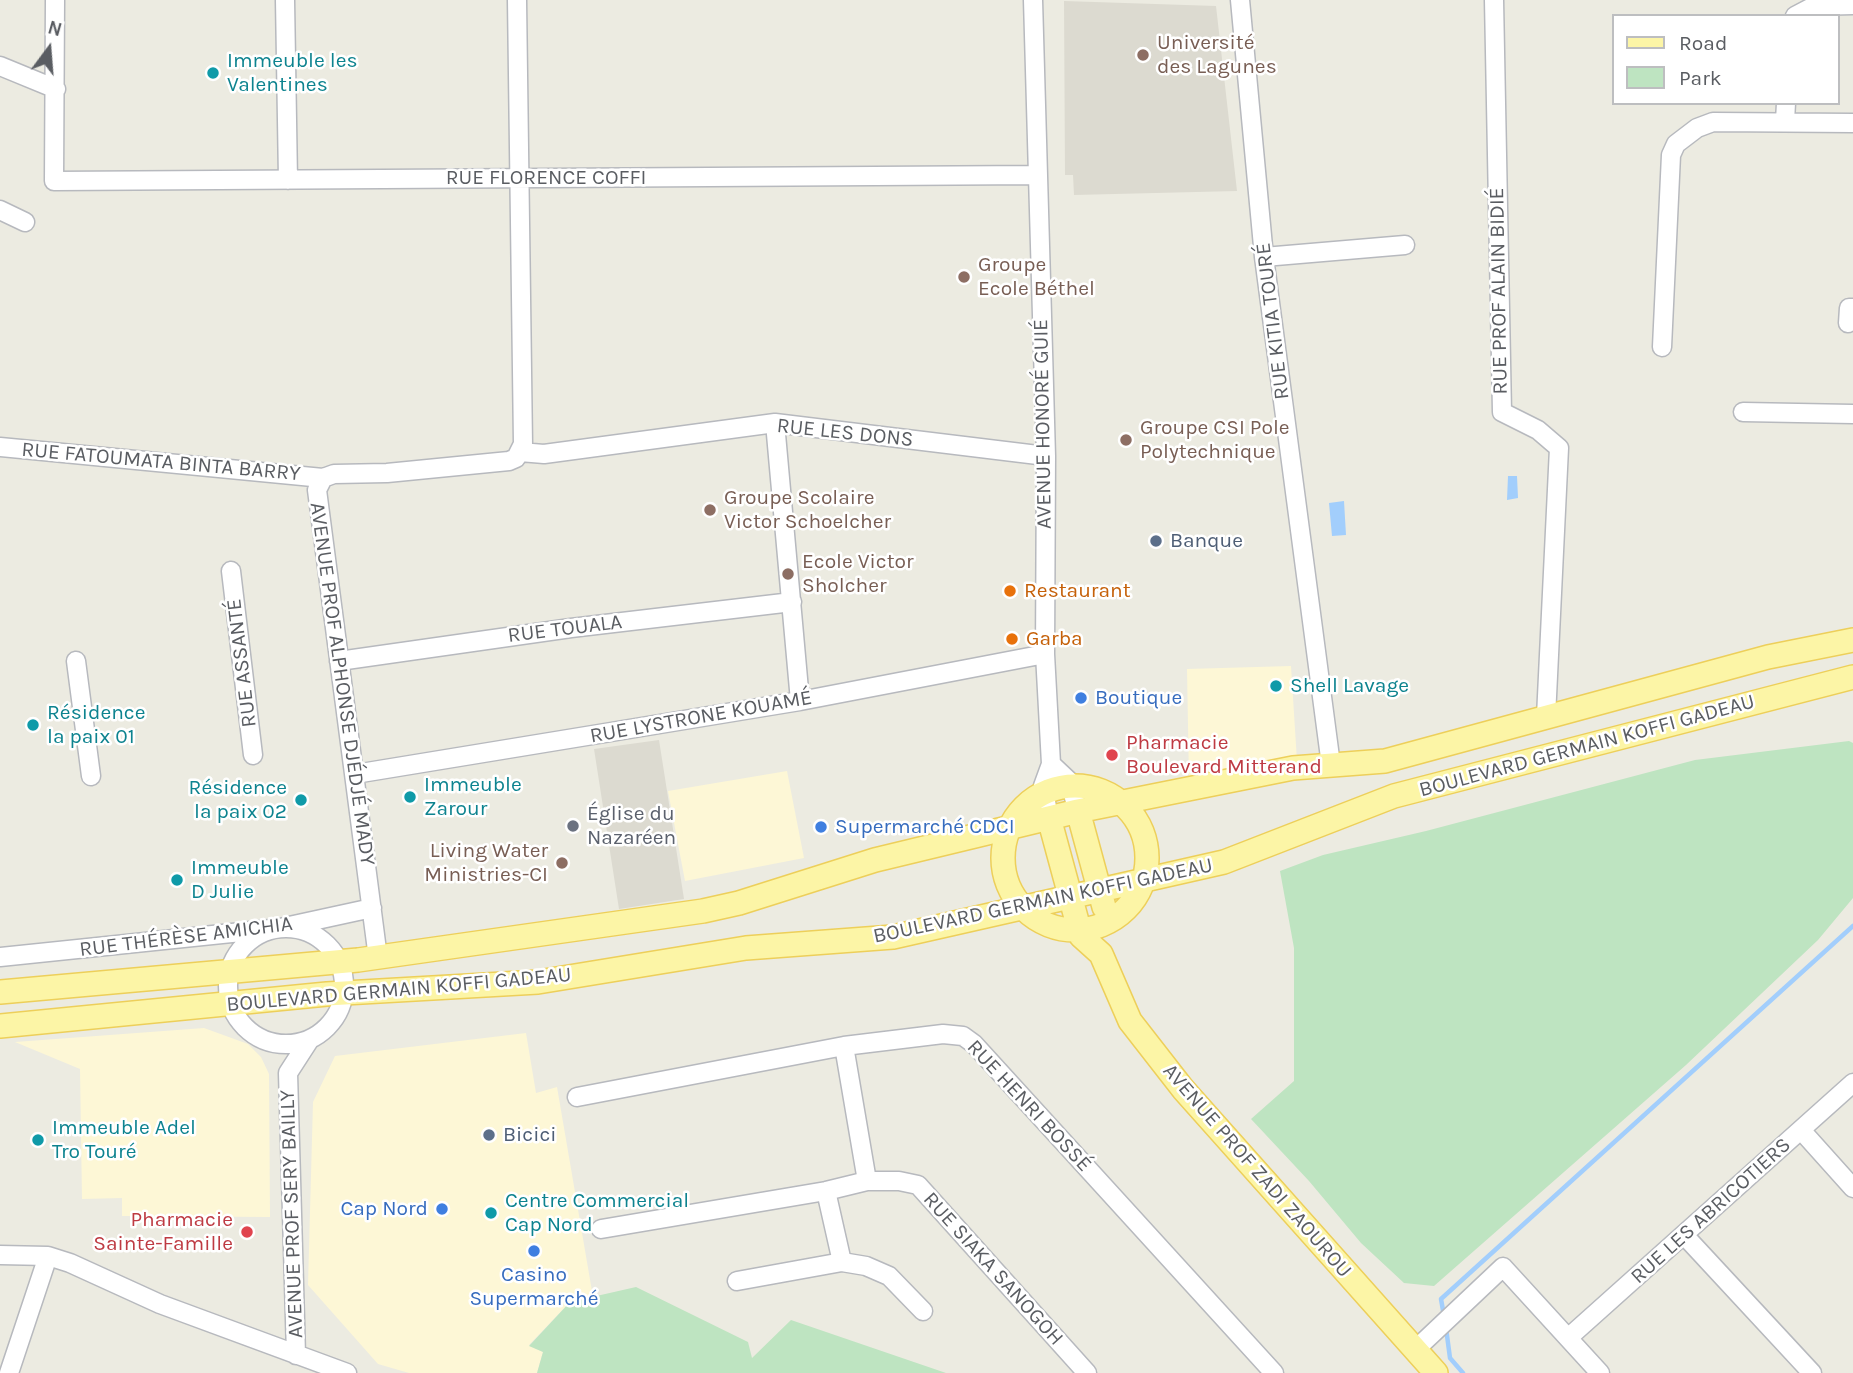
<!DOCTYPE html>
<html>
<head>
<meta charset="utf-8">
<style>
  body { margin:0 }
  #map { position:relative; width:1853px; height:1373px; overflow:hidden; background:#ecebe1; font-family:Karla,sans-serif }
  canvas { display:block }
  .legend { position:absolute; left:1612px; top:14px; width:228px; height:91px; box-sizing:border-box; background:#fff; border:2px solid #bdbec0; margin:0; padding:9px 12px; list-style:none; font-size:21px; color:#5a5d62 }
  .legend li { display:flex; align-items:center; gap:14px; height:35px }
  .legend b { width:35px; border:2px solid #bdbec0 }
  .north { position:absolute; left:14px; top:14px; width:70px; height:70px; -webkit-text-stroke:5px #fff; paint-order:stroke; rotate:16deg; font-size:19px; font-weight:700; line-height:28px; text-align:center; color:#5a5d62 }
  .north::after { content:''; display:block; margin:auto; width:24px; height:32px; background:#5a5d62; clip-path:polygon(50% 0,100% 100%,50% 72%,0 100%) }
</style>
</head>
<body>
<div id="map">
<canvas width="1853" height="1373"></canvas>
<ul class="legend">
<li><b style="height:9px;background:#fcf5a6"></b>Road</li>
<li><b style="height:19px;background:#bee4c1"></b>Park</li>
</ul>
<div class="north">N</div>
</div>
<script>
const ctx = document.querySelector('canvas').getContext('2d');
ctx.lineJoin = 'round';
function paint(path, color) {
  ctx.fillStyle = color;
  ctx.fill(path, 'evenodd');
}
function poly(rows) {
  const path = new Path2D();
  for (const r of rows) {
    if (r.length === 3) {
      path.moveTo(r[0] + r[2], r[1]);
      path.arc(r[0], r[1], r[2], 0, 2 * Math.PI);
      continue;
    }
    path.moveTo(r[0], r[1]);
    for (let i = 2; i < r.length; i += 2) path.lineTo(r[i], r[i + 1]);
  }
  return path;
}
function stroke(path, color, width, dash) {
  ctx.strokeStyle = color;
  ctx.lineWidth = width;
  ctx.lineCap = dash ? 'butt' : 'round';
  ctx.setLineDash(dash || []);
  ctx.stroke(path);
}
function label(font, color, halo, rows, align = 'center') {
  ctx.font = font + ' Karla,sans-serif';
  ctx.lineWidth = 5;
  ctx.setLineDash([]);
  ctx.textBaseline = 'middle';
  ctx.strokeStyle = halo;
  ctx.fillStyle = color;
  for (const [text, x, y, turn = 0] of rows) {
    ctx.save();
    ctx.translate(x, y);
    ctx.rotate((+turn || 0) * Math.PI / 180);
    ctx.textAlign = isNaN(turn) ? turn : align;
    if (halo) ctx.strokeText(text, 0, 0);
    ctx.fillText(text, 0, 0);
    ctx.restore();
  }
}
const commercial = poly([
  [1291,666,1297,761,1189,782,1187,669],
  [787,771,804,858,685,881,668,791],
  [204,1028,248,1044,261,1057,269,1074,270,1217,122,1216,122,1198,82,1199,80,1069,15,1042],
  [526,1033,536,1093,557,1087,593,1297,570,1302,529,1345,543,1352,537,1373,409,1373,378,1364,308,1285,313,1102,335,1056]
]);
const education = poly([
  [1064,1,1216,6,1237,191,1074,195,1073,175,1065,175],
  [659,740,684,899,619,909,594,749]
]);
const green = poly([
  [1849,741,1853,743,1853,898,1818,940,1686,1065,1434,1286,1404,1283,1361,1243,1309,1181,1251,1119,1294,1081,1294,948,1280,871,1323,855,1426,831,1695,760],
  [636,1287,748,1342,752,1358,791,1320,946,1373,537,1373,543,1352,529,1346,570,1302]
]);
const water = poly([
  [1508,476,1517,476,1518,498,1507,500],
  [1344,501,1346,535,1332,536,1329,503]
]);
const stream = poly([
  [1444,1316,1441,1299,1853,926],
  [1446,1328,1450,1358,1463,1373]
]);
const minor = poly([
  [55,0,54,181,1038,175],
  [285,0,288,180],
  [1033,0,1046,456,1045,654,1051,764,1043,786,1049,818],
  [1240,0,1264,257,1331,765],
  [1494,0,1502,412,1538,430,1559,448,1546,717],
  [1795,16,1814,6,1853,5],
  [0,66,56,89],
  [1785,121,1786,103],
  [0,210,25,222],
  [1264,257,1405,245],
  [1848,323,1849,308,1853,308],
  [1662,347,1671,155,1676,144,1697,128,1713,122,1853,123],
  [1743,412,1853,414],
  [775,423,800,701],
  [0,447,323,478],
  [520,452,544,454,775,423,1046,456],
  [231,571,253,755],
  [76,661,91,776],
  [339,661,571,628,792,602],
  [1051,764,1069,781,1078,811],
  [355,774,800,701,1045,654],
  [286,986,58],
  [0,957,280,928,372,908],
  [378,958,317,490,323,478,334,474,387,473,509,461,516,458,523,444,517,0],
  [844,1046,867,1181],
  [577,1097,844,1046,943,1034,963,1036,974,1044,1274,1373],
  [1801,1130,1853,1188],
  [601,1229,826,1191,867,1181,899,1181,918,1185,1087,1373],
  [1684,1235,1812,1373],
  [0,1255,48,1256,70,1263,160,1304,347,1373],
  [842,1262,866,1266,889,1276,923,1311],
  [737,1281,842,1262,826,1191],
  [1568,1338,1853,1083],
  [1415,1350,1503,1267,1600,1373],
  [296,1355,288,1073,310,1039],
  [9,1373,48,1256]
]);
const major = poly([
  [1075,858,72],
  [1078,811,1104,907],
  [1049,818,1081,936,1101,954,1130,1021,1183,1089,1436,1373],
  [0,992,358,960,703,911,739,903,875,860,1078,811,1293,768,1385,761,1768,657,1853,640],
  [0,1026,327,994,538,982,746,948,893,937,1224,862,1394,796,1853,677]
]);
const markers = [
  [1143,55,7,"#8d6e63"],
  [213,73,7,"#0f9aa8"],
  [964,277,7,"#8d6e63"],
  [1126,440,7,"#8d6e63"],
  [710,510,7,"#8d6e63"],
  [1156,541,7,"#5c6f8a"],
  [788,574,7,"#8d6e63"],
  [1010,591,7,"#e8710a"],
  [1012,639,7,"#e8710a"],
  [1276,686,7,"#0f9aa8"],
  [1081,698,7,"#3f7fe0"],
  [33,725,7,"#0f9aa8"],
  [1112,755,7,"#e0444e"],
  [410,797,7,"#0f9aa8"],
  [301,800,7,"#0f9aa8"],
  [573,826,7,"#6b7280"],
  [821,827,7,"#3f7fe0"],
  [562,863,7,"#8d6e63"],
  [177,880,7,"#0f9aa8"],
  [489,1135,7,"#5c6f8a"],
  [38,1140,7,"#0f9aa8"],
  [442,1209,7,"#3f7fe0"],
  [491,1213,7,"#0f9aa8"],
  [247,1232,7,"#e0444e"],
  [534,1251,7,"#3f7fe0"]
];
const educationNames = [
  ["Université",1157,43],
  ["des Lagunes",1157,67],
  ["Groupe",978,265],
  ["Ecole Béthel",978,289],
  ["Groupe CSI Pole",1140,428],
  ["Polytechnique",1140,452],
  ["Groupe Scolaire",724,498],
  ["Victor Schoelcher",724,522],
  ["Ecole Victor",802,562],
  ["Sholcher",802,586],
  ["Living Water",548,851,"right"],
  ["Ministries-CI",548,875,"right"]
];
const cultureNames = [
  ["Immeuble les",227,61],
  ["Valentines",227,85],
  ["Shell Lavage",1290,686],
  ["Résidence",47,713],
  ["la paix 01",47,737],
  ["Immeuble",424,785],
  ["Zarour",424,809],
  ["Résidence",287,788,"right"],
  ["la paix 02",287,812,"right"],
  ["Immeuble",191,868],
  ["D Julie",191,892],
  ["Immeuble Adel",52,1128],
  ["Tro Touré",52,1152],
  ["Centre Commercial",505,1201],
  ["Cap Nord",505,1225]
];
const streetNames = [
  ["RUE FLORENCE COFFI",546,178],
  ["RUE PROF ALAIN BIDIÉ",1499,291,-91],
  ["RUE KITIA TOURÉ",1273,321,-97],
  ["AVENUE HONORÉ GUIÉ",1043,424,-91],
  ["RUE LES DONS",845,433,6],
  ["RUE FATOUMATA BINTA BARRY",161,462,5],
  ["RUE TOUALA",565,629,-7],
  ["RUE ASSANTÉ",242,663,-97],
  ["AVENUE PROF ALPHONSE DJÉDJÉ MADY",342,684,82],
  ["RUE LYSTRONE KOUAMÉ",701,717,-10],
  ["BOULEVARD GERMAIN KOFFI GADEAU",1587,746,-15],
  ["BOULEVARD GERMAIN KOFFI GADEAU",1043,901,-12],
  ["RUE THÉRÈSE AMICHIA",186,937,-7],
  ["BOULEVARD GERMAIN KOFFI GADEAU",399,990,-5],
  ["RUE HENRI BOSSÉ",1029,1106,47],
  ["AVENUE PROF ZADI ZAOUROU",1257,1171,49],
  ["RUE LES ABRICOTIERS",1711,1211,-42],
  ["AVENUE PROF SERY BAILLY",292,1214,-92],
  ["RUE SIAKA SANOGOH",993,1269,48]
];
const serviceNames = [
  ["Banque",1170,541],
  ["Bicici",503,1135]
];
const foodNames = [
  ["Restaurant",1024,591],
  ["Garba",1026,639]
];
const shopNames = [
  ["Boutique",1095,698],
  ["Supermarché CDCI",835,827],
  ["Cap Nord",428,1209,"right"],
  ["Casino",534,1275,"center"],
  ["Supermarché",534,1299,"center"]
];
const healthNames = [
  ["Pharmacie",1126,743],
  ["Boulevard Mitterand",1126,767],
  ["Pharmacie",233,1220,"right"],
  ["Sainte-Famille",233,1244,"right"]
];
const worshipNames = [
  ["Église du",587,814],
  ["Nazaréen",587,838]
];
paint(commercial, '#fdf7d6');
paint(education, '#dcdad0');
paint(green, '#bee4c1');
paint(water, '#a2cefc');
stroke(stream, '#a2cefc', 4.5);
stroke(minor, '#b7b9be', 21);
stroke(major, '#edcf5a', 26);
stroke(minor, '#fff', 18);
stroke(major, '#fcf5a6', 23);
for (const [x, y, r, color] of markers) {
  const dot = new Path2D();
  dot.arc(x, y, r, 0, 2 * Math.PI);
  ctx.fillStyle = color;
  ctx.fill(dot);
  stroke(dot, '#fff', 2.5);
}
label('21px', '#785e54', '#fff', educationNames, 'left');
label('21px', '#0d838f', '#fff', cultureNames, 'left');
label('21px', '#5a5d62', '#fff', streetNames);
label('21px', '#4e5e75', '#fff', serviceNames, 'left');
label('21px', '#c56008', '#fff', foodNames, 'left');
label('21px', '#366cbe', '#fff', shopNames, 'left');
label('21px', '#be3a42', '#fff', healthNames, 'left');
label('21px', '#5b616d', '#fff', worshipNames, 'left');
</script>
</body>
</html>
